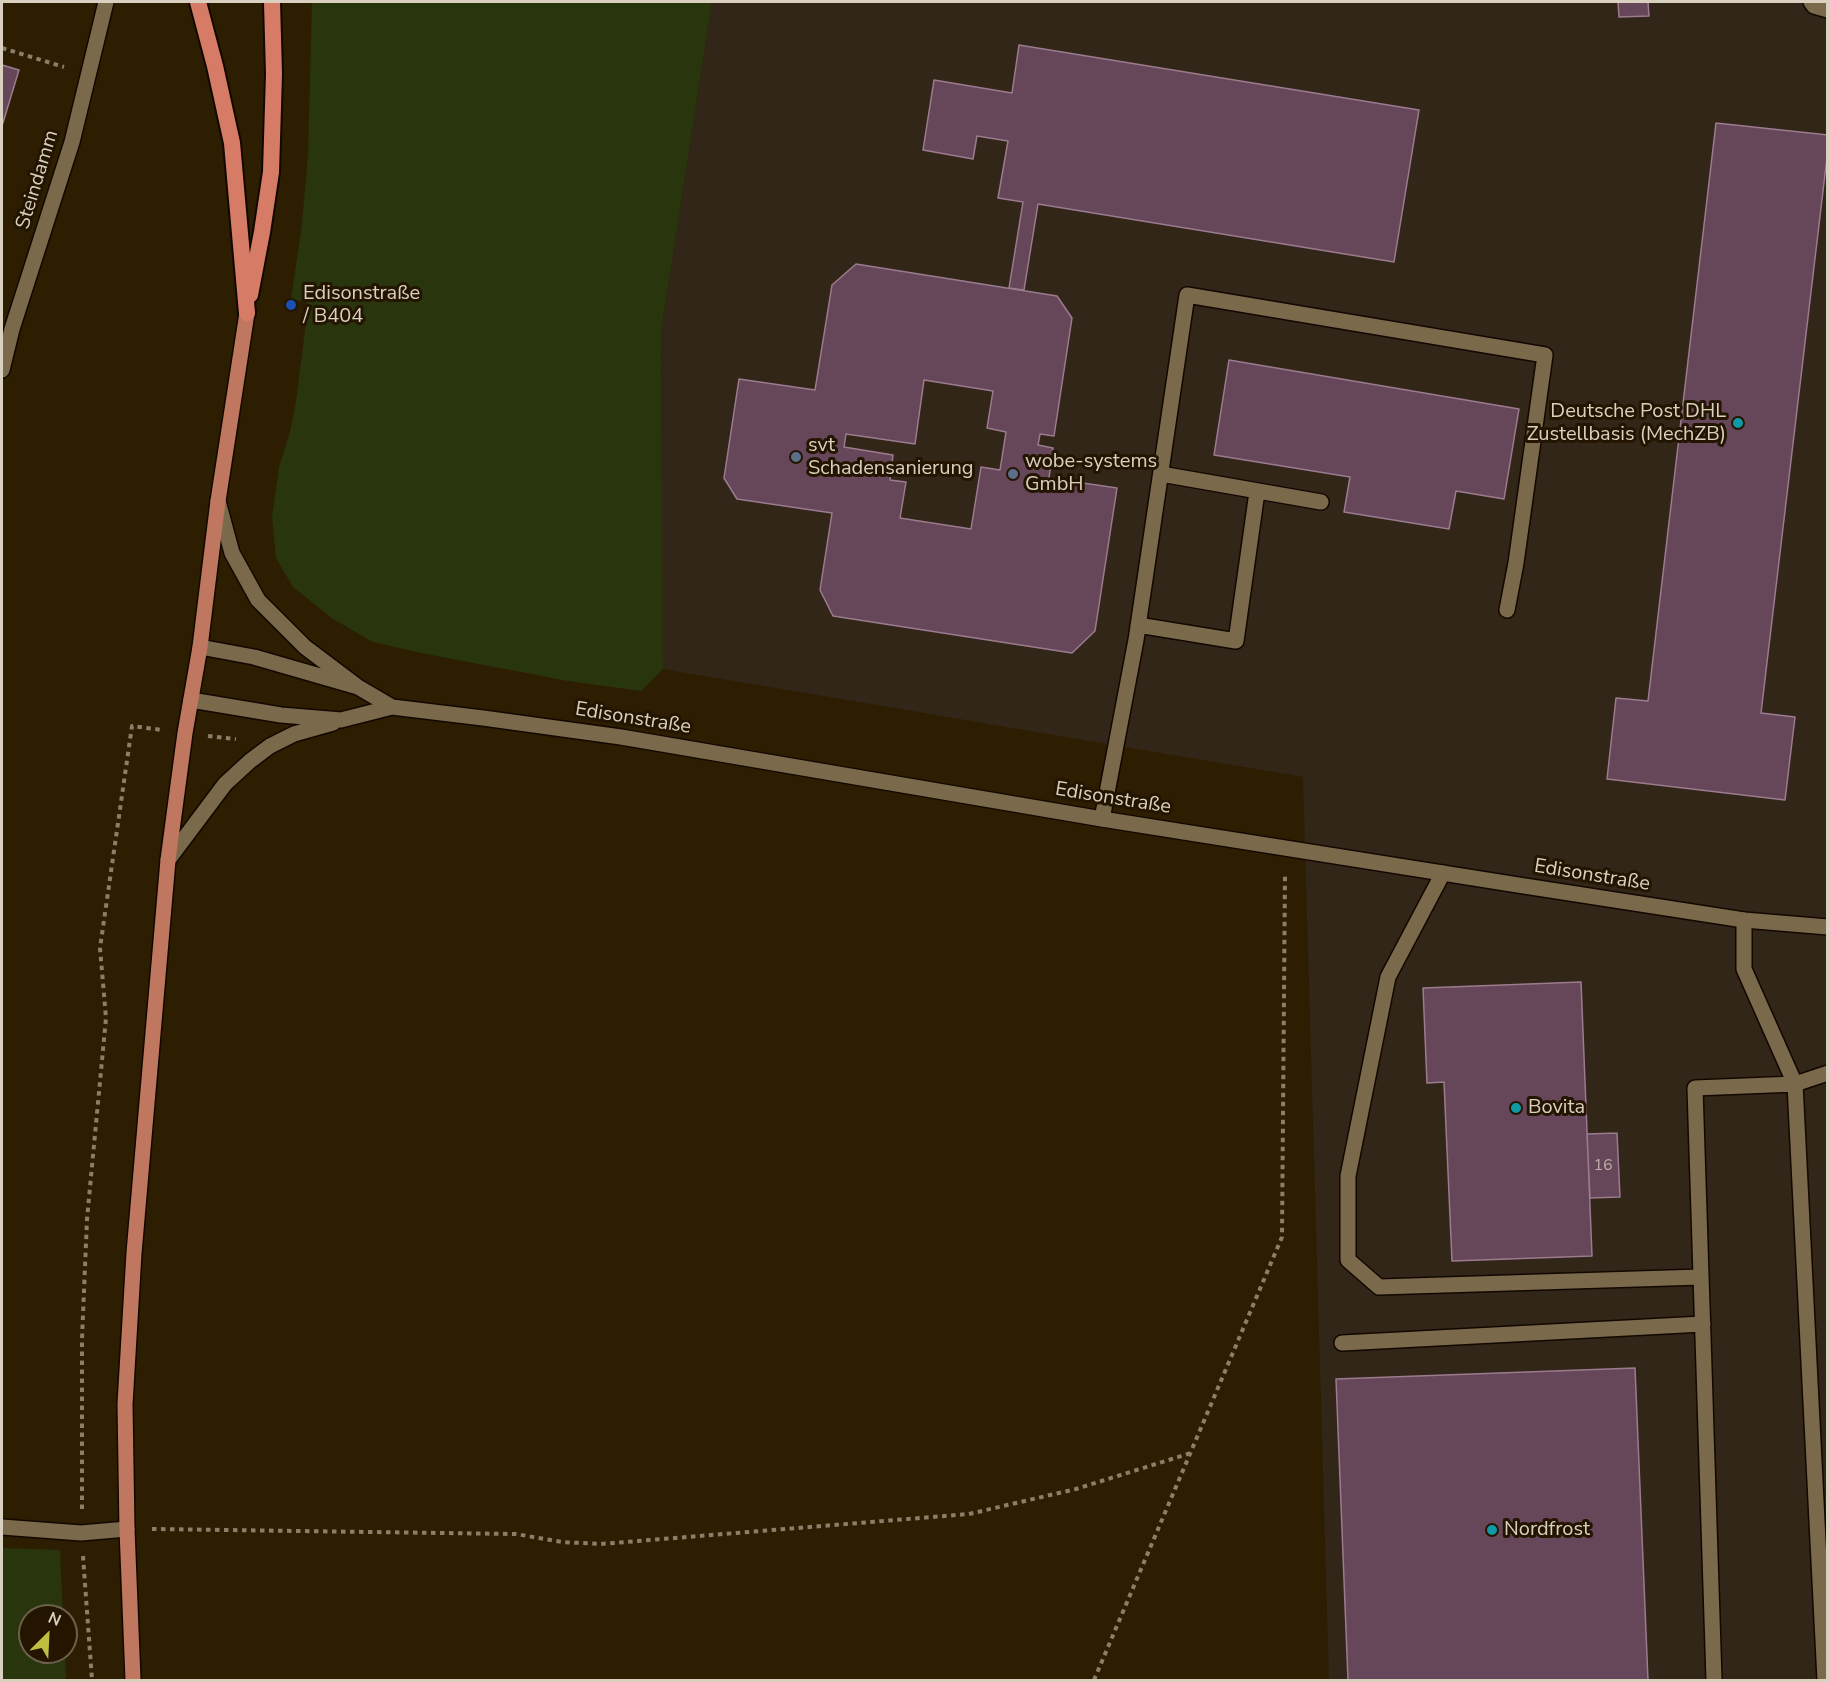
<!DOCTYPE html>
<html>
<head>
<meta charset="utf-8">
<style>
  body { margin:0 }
  #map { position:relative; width:1829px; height:1682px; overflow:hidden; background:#2d1e02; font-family:"Nunito Sans",sans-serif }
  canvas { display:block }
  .frame { position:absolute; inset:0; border:3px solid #dad0c0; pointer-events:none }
  .north { position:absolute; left:18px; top:1604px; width:60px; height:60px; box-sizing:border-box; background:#231500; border:2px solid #6c604d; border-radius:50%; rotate:24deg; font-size:16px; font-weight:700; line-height:24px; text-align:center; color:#dad0c0 }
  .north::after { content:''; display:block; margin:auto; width:21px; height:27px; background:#c0be41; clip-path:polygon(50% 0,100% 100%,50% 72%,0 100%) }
</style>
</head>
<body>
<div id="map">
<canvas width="1829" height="1682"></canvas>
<div class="frame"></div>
<div class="north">N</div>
</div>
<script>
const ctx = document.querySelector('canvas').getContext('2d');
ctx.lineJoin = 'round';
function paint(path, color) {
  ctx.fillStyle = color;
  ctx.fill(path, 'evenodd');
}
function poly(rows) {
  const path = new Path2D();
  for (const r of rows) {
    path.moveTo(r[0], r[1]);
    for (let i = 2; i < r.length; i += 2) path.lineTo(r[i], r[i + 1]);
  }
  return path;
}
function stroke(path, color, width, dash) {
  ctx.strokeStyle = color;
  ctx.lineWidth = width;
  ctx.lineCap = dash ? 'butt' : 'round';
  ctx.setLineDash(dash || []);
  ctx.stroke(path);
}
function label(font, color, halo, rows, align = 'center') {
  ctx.font = font + ' "Nunito Sans",sans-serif';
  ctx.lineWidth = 6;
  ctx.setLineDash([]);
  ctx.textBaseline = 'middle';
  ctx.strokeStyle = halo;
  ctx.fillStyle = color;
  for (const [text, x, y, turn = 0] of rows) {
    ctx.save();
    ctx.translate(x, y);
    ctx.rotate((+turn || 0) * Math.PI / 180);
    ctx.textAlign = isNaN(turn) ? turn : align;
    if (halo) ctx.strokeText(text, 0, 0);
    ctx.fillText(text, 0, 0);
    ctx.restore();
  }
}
const industrial = poly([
  [712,2,1827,2,1827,1680,1329,1680,1303,777,663,669,661,333]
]);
const green = poly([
  [312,2,712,2,661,333,663,669,641,691,568,681,421,653,373,642,333,619,293,587,276,558,272,517,279,467,290,432,296,401,306,323,307,302,291,299,302,224,308,154],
  [2,1548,60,1550,63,1616,30,1616,30,1652,65,1652,66,1680,2,1680]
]);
const building = poly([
  [1618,2,1648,2,1649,16,1619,17,1618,2],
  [1019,45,1419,110,1394,262,1038,204,1024,290,1009,288,1023,202,998,198,1008,141,977,136,973,159,923,150,934,80,1012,93,1019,45],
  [2,65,19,70,2,126,2,65],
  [1716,123,1828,135,1828,149,1761,713,1795,717,1785,800,1607,779,1616,698,1648,701,1716,123],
  [856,264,1057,296,1072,318,1054,436,1040,434,1038,445,1053,448,1049,478,1117,488,1095,631,1072,653,833,616,820,590,832,513,737,499,724,478,739,379,815,390,832,285,856,264],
  [924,380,993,391,987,428,1006,432,1000,470,981,467,971,529,900,518,906,482,890,480,893,455,844,447,846,434,915,444,924,380],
  [1229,360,1519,409,1504,499,1456,491,1449,529,1344,512,1350,477,1214,455,1229,360],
  [1581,982,1592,1256,1452,1261,1444,1082,1427,1083,1423,988,1581,982],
  [1617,1133,1620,1197,1590,1198,1587,1134,1617,1133],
  [1635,1368,1648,1680,1348,1680,1336,1379,1635,1368]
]);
const path = poly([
  [2,48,64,67],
  [208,736,236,739],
  [82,1509,82,1339,87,1219,106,1018,100,948,132,726,162,730],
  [152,1529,516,1534,562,1542,601,1544,969,1514,1076,1489,1191,1453],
  [83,1556,92,1680],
  [1094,1680,1282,1237,1285,873]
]);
const service = poly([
  [1811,2,1814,6,1828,10],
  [1161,474,1321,502],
  [1138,625,1236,641,1257,492],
  [1102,819,1136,640,1187,295,1545,355,1516,563,1507,610],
  [1443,873,1388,977,1348,1176,1348,1260,1379,1287,1701,1277],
  [1744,920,1744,969,1795,1084,1825,1680],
  [1342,1343,1703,1324],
  [1714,1680,1695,1088,1795,1084,1828,1073]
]);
const minor = poly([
  [2,370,12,329,72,142,106,2],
  [2,1527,81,1533,127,1529]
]);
const tertiary = poly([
  [218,501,232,553,258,600,305,647,358,687],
  [200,647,254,657,358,687,392,707],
  [191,700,281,715,341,720,392,707,483,718,621,737,1102,819,1518,885,1744,920,1828,927],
  [168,860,225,784,250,761,270,746,294,734,333,723]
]);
const primary = poly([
  [133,1680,127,1529,125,1404,134,1253,168,860,185,733,200,647,218,501,247,313]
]);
const trunk = poly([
  [198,2,215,66,232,143,247,313],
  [250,295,262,232,271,172,274,74,272,2]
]);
const markers = [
  [291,305,6,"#1a4fb4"],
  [1738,423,6,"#0f9aa8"],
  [796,457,6,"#5c6f8a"],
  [1013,474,6,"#5c6f8a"],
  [1516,1108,6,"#0f9aa8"],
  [1492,1530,6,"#0f9aa8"]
];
const numberNames = [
  ["16",1603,1166]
];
const streetNames = [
  ["Steindamm",38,180,-73],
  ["Edisonstraße",633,719,9],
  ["Edisonstraße",1113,799,9],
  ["Edisonstraße",1592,876,9]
];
const poiNames = [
  ["Edisonstraße",303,294],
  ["/ B404",303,317],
  ["Deutsche Post DHL",1726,412,"right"],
  ["Zustellbasis (MechZB)",1726,435,"right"],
  ["svt",808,446],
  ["Schadensanierung",808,469],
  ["wobe-systems",1025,462],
  ["GmbH",1025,485],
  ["Bovita",1528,1108],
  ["Nordfrost",1504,1530]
];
paint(industrial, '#312617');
paint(green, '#28350d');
paint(building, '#654759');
stroke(building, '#9c7b8f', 1.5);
stroke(service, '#130800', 18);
stroke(minor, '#130800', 18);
stroke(tertiary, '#130800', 18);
stroke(primary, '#130800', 18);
stroke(trunk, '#130800', 20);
stroke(path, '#8b7f69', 4, [4.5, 4.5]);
stroke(service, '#7a694b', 15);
stroke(minor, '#7a694b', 15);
stroke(tertiary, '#7a694b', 15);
stroke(primary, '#bf775f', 15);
stroke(trunk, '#d67c66', 16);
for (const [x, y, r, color] of markers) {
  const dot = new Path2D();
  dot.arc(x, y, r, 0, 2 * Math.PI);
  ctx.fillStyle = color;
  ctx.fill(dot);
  stroke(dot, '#231500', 2);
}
label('16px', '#bdaea6', null, numberNames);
label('20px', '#dad0c0', '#231500', streetNames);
label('20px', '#dad0c0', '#231500', poiNames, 'left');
</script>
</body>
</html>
